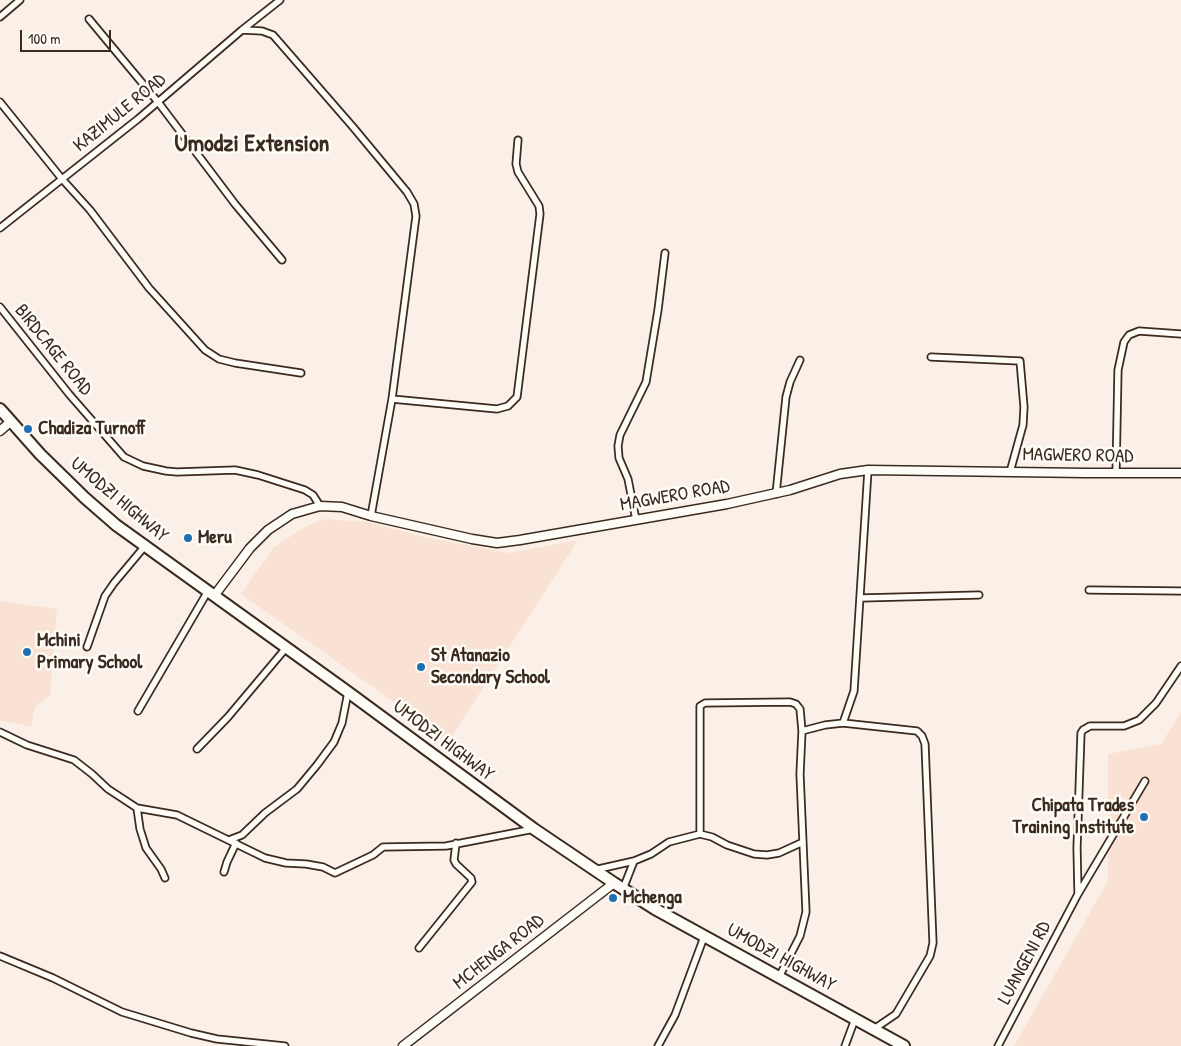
<!DOCTYPE html>
<html>
<head>
<meta charset="utf-8">
<style>
  body { margin:0 }
  #map { position:relative; width:1181px; height:1046px; overflow:hidden; background:#fbf0e7; font-family:"Patrick Hand",sans-serif }
  canvas { display:block }
  .scale { position:absolute; left:20px; top:30px; width:91px; height:22px; box-sizing:border-box; border:2px solid #3b2a1e; border-top:0; padding-left:6px; font-size:15px; line-height:18px; white-space:nowrap; color:#3b2a1e; -webkit-text-stroke:4px #fdfcf7; paint-order:stroke }
</style>
</head>
<body>
<div id="map">
<canvas width="1181" height="1046"></canvas>
<div class="scale">100 m</div>
</div>
<script>
const ctx = document.querySelector('canvas').getContext('2d');
ctx.lineJoin = 'round';
function paint(path, color) {
  ctx.fillStyle = color;
  ctx.fill(path, 'evenodd');
}
function poly(rows) {
  const path = new Path2D();
  for (const r of rows) {
    path.moveTo(r[0], r[1]);
    for (let i = 2; i < r.length; i += 2) path.lineTo(r[i], r[i + 1]);
  }
  return path;
}
function stroke(path, color, width, dash) {
  ctx.strokeStyle = color;
  ctx.lineWidth = width;
  ctx.lineCap = dash ? 'butt' : 'round';
  ctx.setLineDash(dash || []);
  ctx.stroke(path);
}
function label(font, color, halo, rows, align = 'center') {
  ctx.font = font + ' "Patrick Hand",sans-serif';
  ctx.lineWidth = 5;
  ctx.setLineDash([]);
  ctx.textBaseline = 'middle';
  ctx.strokeStyle = halo;
  ctx.fillStyle = color;
  for (const [text, x, y, turn = 0] of rows) {
    ctx.save();
    ctx.translate(x, y);
    ctx.rotate((+turn || 0) * Math.PI / 180);
    ctx.textAlign = isNaN(turn) ? turn : align;
    if (halo) ctx.strokeText(text, 0, 0);
    ctx.fillText(text, 0, 0);
    ctx.restore();
  }
}
const built = poly([
  [325,519,368,522,424,537,510,553,578,540,449,741,241,594,273,548,306,526],
  [0,601,57,609,50,696,35,707,31,727,0,720],
  [1181,712,1181,1046,1014,1046,1108,881,1108,754,1161,744]
]);
const street = poly([
  [0,17,20,0],
  [89,19,158,102,235,204,282,260],
  [242,30,262,31,273,35,353,127,407,192,414,204,416,216,392,399,371,516],
  [0,102,62,179,90,210,149,288,205,350,219,359,235,363,301,373],
  [0,228,138,119,242,30,280,0],
  [0,307,69,394,124,457,143,466,166,471,177,472,235,470,258,475,305,490,313,495,320,506],
  [931,357,1020,361,1024,407,1023,425,1010,472],
  [392,399,497,409,508,406,517,397,540,214,539,206,518,172,516,164,518,140],
  [1116,473,1118,370,1124,342,1129,335,1139,331,1181,334],
  [776,494,786,397,790,382,800,360],
  [636,520,628,479,619,458,618,446,620,435,646,382,658,310,665,253],
  [1089,590,1181,591],
  [861,598,979,595],
  [87,647,105,596,114,583,145,546],
  [138,711,208,591],
  [843,723,917,731,922,736,925,744,933,943,930,956,896,1014,874,1029],
  [0,732,27,745,74,760,92,774,108,789,137,808,177,815,265,858,286,863,306,864,323,867,335,873,373,855,383,847,446,846,534,829],
  [197,749,228,717,286,648],
  [137,808,140,829,146,848,161,869,165,878],
  [700,834,700,706,705,703,790,702,796,704,800,709,802,731],
  [229,840,242,835,265,813,297,789,317,765,334,742,342,723,348,692],
  [594,870,634,861,651,854,669,842,700,834,712,837,727,845,754,854,767,855,779,853,803,842],
  [224,872,227,862,236,843],
  [623,889,634,861],
  [1078,894,1077,848,1081,733,1083,730,1090,726,1124,726,1139,720,1156,703,1181,666],
  [419,948,472,882,471,878,456,864,454,860,456,843],
  [0,956,53,978,122,1012,191,1033,217,1039,285,1046],
  [779,977,800,936,806,912,800,774,802,731,825,725,843,723,854,691,868,470],
  [658,1046,675,1015,704,937],
  [845,1046,855,1019],
  [998,1046,1078,894,1145,781]
]);
const secondary = poly([
  [0,431,10,422],
  [214,596,250,548,268,530,292,514,320,506,342,507,371,516,472,539,497,543,520,540,727,504,790,490,840,474,868,470,1085,473,1181,473],
  [403,1046,614,883]
]);
const highway = poly([
  [0,409,40,454,85,498,116,525,348,692,534,829,614,883,655,909,904,1046]
]);
const markers = [
  [28,429,5,"#1f6fb2"],
  [188,538,5,"#1f6fb2"],
  [27,652,5,"#1f6fb2"],
  [421,667,5,"#1f6fb2"],
  [1144,817,5,"#1f6fb2"],
  [613,898,5,"#1f6fb2"]
];
const streetNames = [
  ["KAZIMULE ROAD",120,113,-39],
  ["BIRDCAGE ROAD",53,350,51],
  ["MAGWERO ROAD",1078,456,1],
  ["MAGWERO ROAD",675,496,-10],
  ["UMODZI HIGHWAY",119,500,40],
  ["UMODZI HIGHWAY",443,741,37],
  ["MCHENGA ROAD",499,952,-38],
  ["UMODZI HIGHWAY",781,958,29],
  ["LUANGENI RD",1025,963,-62]
];
const poiNames = [
  ["Chadiza Turnoff",38,429],
  ["Meru",198,538],
  ["Mchini",37,641],
  ["Primary School",37,663],
  ["St Atanazio",431,656],
  ["Secondary School",431,678],
  ["Chipata Trades",1134,806,"right"],
  ["Training Institute",1134,828,"right"],
  ["Mchenga",623,898]
];
const districtNames = [
  ["Umodzi Extension",252,145]
];
paint(built, '#f9e1d4');
stroke(street, '#3b2a1e', 9);
stroke(secondary, '#3b2a1e', 11);
stroke(highway, '#3b2a1e', 14);
stroke(street, '#fdfcf7', 5.5);
stroke(secondary, '#fdfcf7', 8);
stroke(highway, '#fdfcf7', 10);
for (const [x, y, r, color] of markers) {
  const dot = new Path2D();
  dot.arc(x, y, r, 0, 2 * Math.PI);
  ctx.fillStyle = color;
  ctx.fill(dot);
  stroke(dot, '#fdfcf7', 2);
}
label('19px', '#3b2a1e', '#fdfcf7', streetNames);
label('bold 19px', '#3b2a1e', '#fdfcf7', poiNames, 'left');
label('bold 24px', '#3b2a1e', '#fdfcf7', districtNames);
</script>
</body>
</html>
